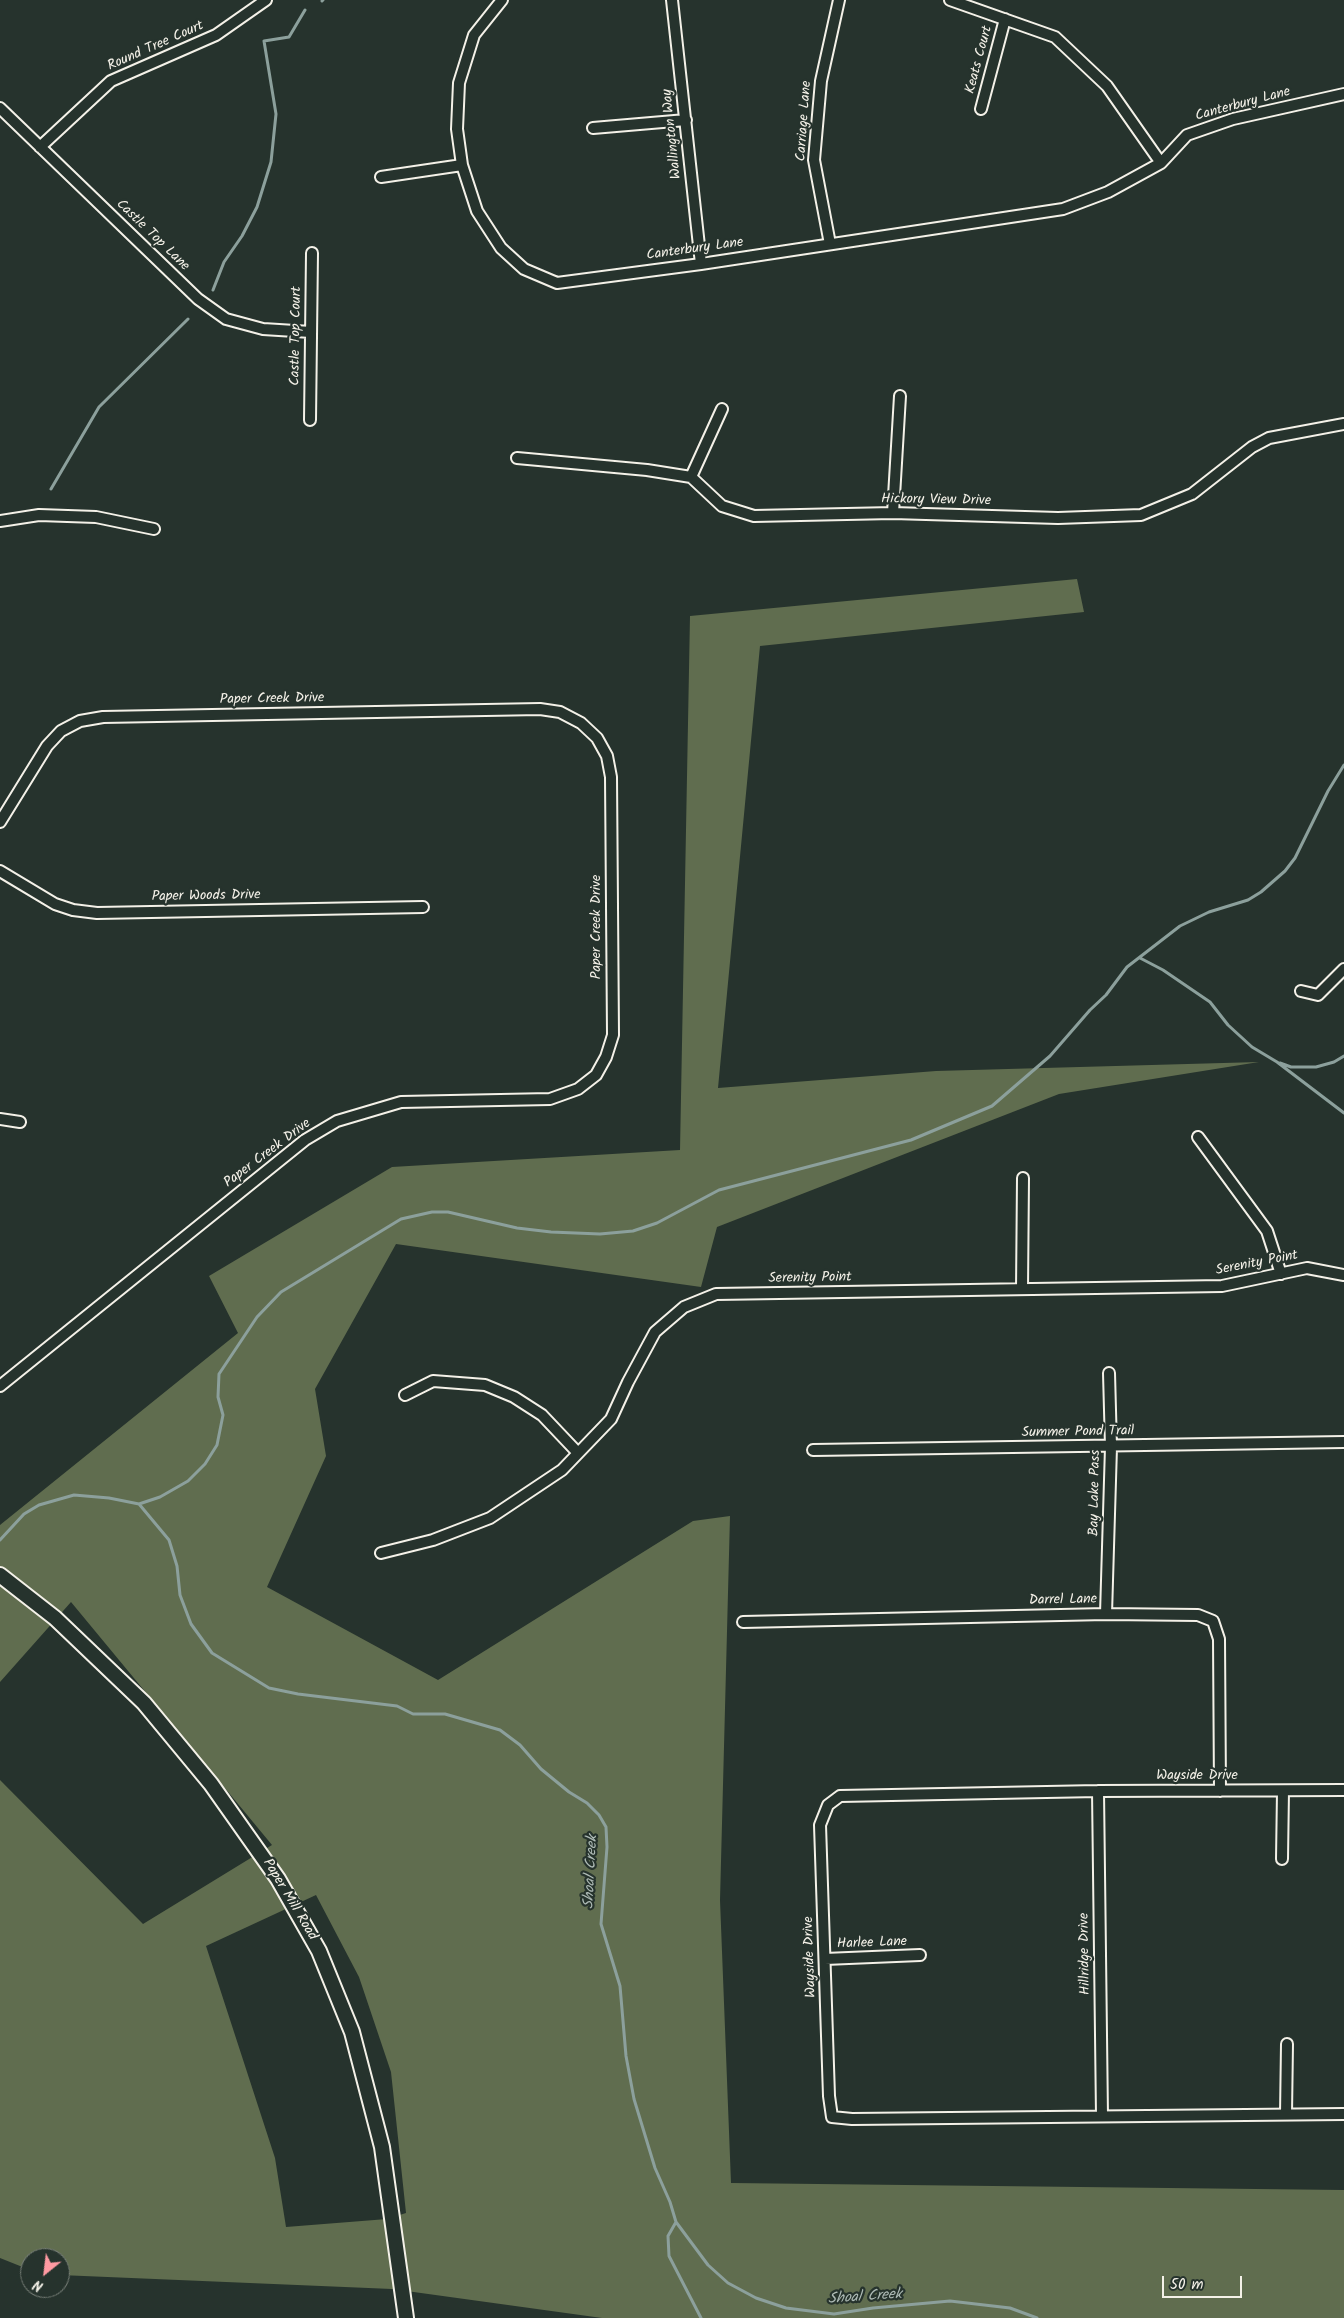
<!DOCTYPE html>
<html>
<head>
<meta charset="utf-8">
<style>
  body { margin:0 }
  #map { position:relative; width:1344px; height:2318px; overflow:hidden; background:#26332d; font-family:Kalam,sans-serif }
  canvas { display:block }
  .north { position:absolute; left:20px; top:2248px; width:50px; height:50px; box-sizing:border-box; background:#26332d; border:1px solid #787f78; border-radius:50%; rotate:209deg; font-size:14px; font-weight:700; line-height:20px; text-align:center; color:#f4f1e8 }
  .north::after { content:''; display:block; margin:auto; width:18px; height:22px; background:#ff9aa2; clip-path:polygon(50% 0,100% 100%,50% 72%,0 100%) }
  .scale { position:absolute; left:1162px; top:2276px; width:80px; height:22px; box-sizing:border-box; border:2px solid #f4f1e8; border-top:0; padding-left:6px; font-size:15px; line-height:18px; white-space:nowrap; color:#f4f1e8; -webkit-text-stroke:4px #26332d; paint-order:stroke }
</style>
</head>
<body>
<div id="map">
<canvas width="1344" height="2318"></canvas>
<div class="north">N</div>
<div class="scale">50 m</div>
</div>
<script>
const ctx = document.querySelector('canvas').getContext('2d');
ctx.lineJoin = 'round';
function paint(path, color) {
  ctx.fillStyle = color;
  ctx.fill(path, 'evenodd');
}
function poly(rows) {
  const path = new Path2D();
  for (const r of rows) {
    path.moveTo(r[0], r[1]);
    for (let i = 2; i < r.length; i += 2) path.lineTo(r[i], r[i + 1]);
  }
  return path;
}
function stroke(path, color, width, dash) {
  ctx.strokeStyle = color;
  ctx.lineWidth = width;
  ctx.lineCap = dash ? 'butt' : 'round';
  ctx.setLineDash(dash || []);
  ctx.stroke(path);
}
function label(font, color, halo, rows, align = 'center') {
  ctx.font = font + ' Kalam,sans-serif';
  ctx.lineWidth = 4.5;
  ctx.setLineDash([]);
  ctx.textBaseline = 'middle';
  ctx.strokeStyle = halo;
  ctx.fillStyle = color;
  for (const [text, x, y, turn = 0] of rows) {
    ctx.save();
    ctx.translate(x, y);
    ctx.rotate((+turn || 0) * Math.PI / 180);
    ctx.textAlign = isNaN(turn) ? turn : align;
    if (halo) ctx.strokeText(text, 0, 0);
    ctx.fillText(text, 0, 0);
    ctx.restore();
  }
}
const green = poly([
  [1077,579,1084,612,760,646,718,1088,936,1071,1259,1062,1059,1094,717,1227,701,1287,396,1244,315,1389,326,1456,267,1587,438,1680,693,1521,730,1516,720,1900,731,2183,1344,2190,1344,2318,602,2318,392,2289,60,2275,60,2258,30,2258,30,2270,0,2258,0,1780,143,1924,272,1845,71,1602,0,1682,0,1525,238,1333,209,1276,392,1167,680,1150,690,616],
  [316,1895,359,1977,391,2072,406,2213,387,2219,286,2227,275,2158,206,1946]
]);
const stream = poly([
  [322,1,323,0],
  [213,290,224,262,242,236,257,207,271,162,276,114,264,41,289,37,305,10],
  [51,489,99,407,188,319],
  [1140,958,1163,970,1210,1002,1228,1025,1252,1047,1277,1062,1344,1113],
  [1280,1063,1291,1067,1316,1067,1334,1062,1344,1056],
  [139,1504,160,1497,188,1481,205,1464,217,1445,223,1415,218,1397,219,1374,257,1317,281,1292,401,1219,432,1212,448,1212,517,1228,551,1232,600,1234,633,1231,657,1223,719,1190,911,1140,992,1106,1050,1056,1090,1010,1106,995,1127,967,1180,926,1209,912,1248,900,1261,892,1285,871,1295,858,1328,791,1344,765],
  [0,1540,24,1514,39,1505,74,1495,109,1498,139,1504,169,1540,177,1566,180,1595,191,1624,212,1653,269,1688,298,1694,397,1706,413,1714,445,1714,500,1730,520,1745,541,1769,569,1792,587,1803,599,1815,606,1827,607,1847,601,1924,620,1986,626,2056,634,2099,655,2168,670,2202,676,2222,708,2265,728,2283,756,2298,786,2308,834,2314,873,2308,950,2301,1010,2308,1037,2318],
  [676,2222,668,2236,669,2256,701,2318]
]);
const street = poly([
  [502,0,474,35,459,83,457,129,462,165,477,211,501,248,524,269,557,283,701,264,1063,209,1108,192,1161,163,1187,135,1233,119,1344,94],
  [672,0,701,264],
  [950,0,1055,37,1107,86,1161,163],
  [0,108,198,299,226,319,263,329,311,332],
  [981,109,1005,19],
  [593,128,686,120],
  [40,147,111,81,216,35,266,0],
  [381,177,462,165],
  [830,244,814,160,821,81,839,0],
  [310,420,312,253],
  [517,458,647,470,691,477,722,506,754,516,893,513,1058,518,1141,515,1192,494,1252,447,1269,438,1344,424],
  [691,477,722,409],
  [893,513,900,396],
  [0,521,39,515,96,517,154,529],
  [0,822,47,746,61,731,80,721,103,717,540,709,560,712,581,723,597,738,607,756,611,777,613,1035,606,1057,596,1075,578,1089,550,1099,401,1102,337,1121,305,1140,0,1386],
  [0,871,55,904,73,910,97,913,423,907],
  [1301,991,1318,995,1344,969],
  [0,1119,20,1122],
  [1198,1137,1267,1231,1281,1274],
  [1022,1289,1023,1178],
  [405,1395,433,1381,485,1385,514,1397,542,1415,578,1453],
  [813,1450,1344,1442],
  [381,1553,433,1540,490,1518,562,1470,611,1419,628,1382,655,1332,684,1307,716,1294,1222,1286,1307,1268,1344,1275],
  [1106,1614,1111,1447,1109,1373],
  [743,1622,1106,1614,1198,1615,1213,1621,1219,1639,1220,1791],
  [1344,1790,1098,1791,840,1796,828,1805,820,1825,829,2096,832,2117,852,2119,1344,2114],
  [1098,1791,1102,2116],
  [1282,1859,1283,1791],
  [825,1959,920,1955],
  [1286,2114,1287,2044]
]);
const secondary = poly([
  [0,1575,55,1618,144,1703,211,1784,278,1879,319,1951,352,2032,382,2147,406,2318]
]);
const streetNames = [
  ["Round Tree Court",156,47,-24],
  ["Keats Court",980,60,-75],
  ["Canterbury Lane",1243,105,-15],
  ["Carriage Lane",805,121,-86],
  ["Wallington Way",673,134,-96],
  ["Castle Top Lane",152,236,44],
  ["Canterbury Lane",695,250,-8],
  ["Castle Top Court",297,336,-89],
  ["Hickory View Drive",936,501,1],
  ["Paper Creek Drive",272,700,-1],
  ["Paper Woods Drive",206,897,-1],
  ["Paper Creek Drive",598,927,-90],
  ["Paper Creek Drive",268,1154,-37],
  ["Serenity Point",1257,1264,-11],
  ["Serenity Point",810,1279,-1],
  ["Summer Pond Trail",1078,1433,-1],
  ["Bay Lake Pass",1096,1493,-89],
  ["Darrel Lane",1063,1601,-1],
  ["Wayside Drive",1197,1777],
  ["Paper Mill Road",289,1900,59],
  ["Harlee Lane",872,1944,-2],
  ["Hillridge Drive",1086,1954,-91],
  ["Wayside Drive",811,1957,-92]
];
const waterNames = [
  ["Shoal Creek",592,1872,-87],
  ["Shoal Creek",865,2298,-4]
];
paint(green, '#606d4f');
stroke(stream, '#8ca09c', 3);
stroke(street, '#f4f1e8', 14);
stroke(secondary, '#f4f1e8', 18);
stroke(street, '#26332d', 10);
stroke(secondary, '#26332d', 14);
label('14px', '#f4f1e8', '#26332d', streetNames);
label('italic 15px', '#aebbb6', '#26332d', waterNames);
</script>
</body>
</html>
